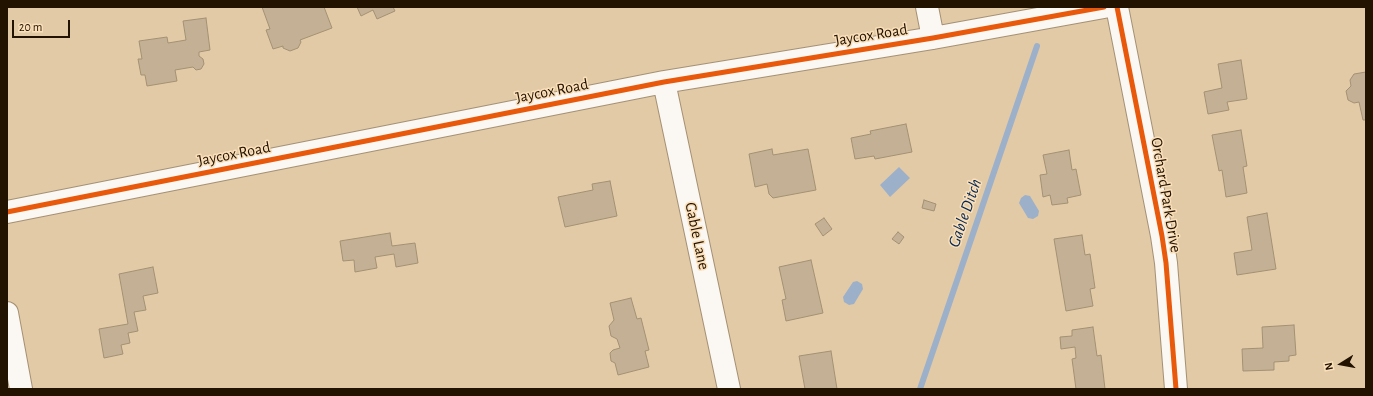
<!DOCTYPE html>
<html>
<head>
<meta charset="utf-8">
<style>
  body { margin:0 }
  #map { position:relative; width:1373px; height:396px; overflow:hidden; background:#e2caa6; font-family:"Alegreya Sans",sans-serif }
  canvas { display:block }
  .frame { position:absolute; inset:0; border:8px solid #221200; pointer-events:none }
  .north { position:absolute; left:1321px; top:344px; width:40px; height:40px; -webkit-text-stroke:3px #fadfb9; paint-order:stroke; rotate:259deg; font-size:11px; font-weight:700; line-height:16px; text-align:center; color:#221200 }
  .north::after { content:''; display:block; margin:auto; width:14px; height:18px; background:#221200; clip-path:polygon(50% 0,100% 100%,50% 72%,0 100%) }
  .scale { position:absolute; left:12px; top:20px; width:58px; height:18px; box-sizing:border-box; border:2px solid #221200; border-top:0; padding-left:5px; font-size:12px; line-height:14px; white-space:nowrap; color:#221200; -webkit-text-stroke:3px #fadfb9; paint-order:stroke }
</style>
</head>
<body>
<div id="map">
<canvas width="1373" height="396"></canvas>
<div class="frame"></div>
<div class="north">N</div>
<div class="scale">20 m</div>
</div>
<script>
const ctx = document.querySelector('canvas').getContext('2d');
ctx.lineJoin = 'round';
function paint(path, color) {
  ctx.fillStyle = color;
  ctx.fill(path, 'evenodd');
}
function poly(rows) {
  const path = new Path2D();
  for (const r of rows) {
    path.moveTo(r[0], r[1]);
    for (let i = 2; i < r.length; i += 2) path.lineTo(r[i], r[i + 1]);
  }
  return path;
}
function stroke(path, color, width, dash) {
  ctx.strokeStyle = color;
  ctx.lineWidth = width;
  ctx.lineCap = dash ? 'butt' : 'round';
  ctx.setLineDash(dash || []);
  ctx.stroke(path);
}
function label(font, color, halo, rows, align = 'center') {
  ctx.font = font + ' "Alegreya Sans",sans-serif';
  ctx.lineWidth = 3;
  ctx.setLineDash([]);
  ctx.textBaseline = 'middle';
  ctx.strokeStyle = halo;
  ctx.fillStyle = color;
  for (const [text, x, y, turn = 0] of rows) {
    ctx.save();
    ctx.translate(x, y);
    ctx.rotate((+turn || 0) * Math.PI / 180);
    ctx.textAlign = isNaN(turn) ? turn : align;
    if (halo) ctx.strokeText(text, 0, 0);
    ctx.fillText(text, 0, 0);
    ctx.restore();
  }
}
const water = poly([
  [899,167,910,178,890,197,880,185],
  [1025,195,1030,196,1039,211,1038,216,1033,219,1028,218,1019,203,1021,198],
  [857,281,862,284,863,289,854,304,849,305,844,302,843,297,853,282]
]);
const stream = poly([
  [920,389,1037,46]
]);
const building = poly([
  [262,7,324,7,332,28,300,40,301,42,298,48,290,51,283,48,283,46,273,49,266,30,270,29,262,7],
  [357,7,394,7,393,7,395,11,377,19,373,10,361,16,357,7],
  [206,18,210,50,199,52,199,56,203,59,204,64,201,69,196,70,193,67,175,70,177,81,147,86,145,75,141,75,138,59,142,59,139,41,167,37,168,43,186,40,183,21,206,18],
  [1241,60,1247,99,1227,102,1229,110,1208,114,1204,92,1222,88,1218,64,1241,60],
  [1366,72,1366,120,1363,120,1359,102,1354,103,1348,100,1346,91,1351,86,1350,80,1354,74,1366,72],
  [906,124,912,152,875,159,874,156,855,159,851,138,871,134,870,131,906,124],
  [1241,130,1247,166,1243,167,1247,193,1226,197,1222,170,1219,171,1212,135,1241,130],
  [772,149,773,155,808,149,816,190,773,198,769,194,767,184,755,187,749,154,772,149],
  [1069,150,1072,170,1076,169,1081,195,1067,198,1068,203,1052,205,1050,195,1043,197,1040,175,1047,174,1043,155,1069,150],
  [610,181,617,216,565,227,558,197,593,190,592,184,610,181],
  [924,200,936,204,934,211,922,208,924,200],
  [1267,213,1276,269,1237,275,1234,253,1252,250,1247,217,1267,213],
  [824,218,832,229,823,236,815,224,824,218],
  [898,232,904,237,899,244,892,239,898,232],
  [390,233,392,246,415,243,418,263,396,267,394,254,375,257,377,268,355,272,354,260,343,261,340,241,390,233],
  [1082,235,1085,255,1090,254,1095,288,1090,289,1093,306,1066,311,1054,239,1082,235],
  [811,260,823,313,786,321,782,300,786,299,779,267,811,260],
  [153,267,158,293,143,296,146,310,134,312,138,331,128,333,130,343,121,345,123,354,104,358,99,329,128,324,119,274,153,267],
  [631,298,637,319,641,318,649,350,645,351,649,367,618,375,615,363,611,361,610,353,613,350,620,348,617,339,611,336,609,326,614,320,610,303,631,298],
  [1294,325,1296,355,1289,356,1289,361,1274,362,1274,370,1243,371,1242,349,1263,348,1262,327,1294,325],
  [1093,327,1097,356,1101,355,1105,389,1076,389,1072,359,1076,358,1075,347,1061,349,1060,337,1072,336,1072,330,1093,327],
  [831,351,837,389,805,389,799,356,831,351]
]);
const minor = poly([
  [927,7,933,38],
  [1117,7,1162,236,1166,263,1176,389],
  [664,82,729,389],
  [7,212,664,82,933,38,1104,7],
  [7,313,21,389]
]);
const cycleway = poly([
  [1117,7,1162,236,1166,263,1176,389],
  [7,212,664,82,933,38,1104,7]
]);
const streetNames = [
  ["Jaycox Road",871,35,-9],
  ["Jaycox Road",552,91,-11],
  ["Jaycox Road",234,154,-11],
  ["Orchard Park Drive",1166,195,80],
  ["Gable Lane",697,236,78]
];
const waterNames = [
  ["Gable Ditch",965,213,-71]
];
paint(water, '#9db0ca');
stroke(stream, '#9db0ca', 6);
paint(building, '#c4b195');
stroke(building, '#a39174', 1);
stroke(minor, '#a49174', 24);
stroke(minor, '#fbf7f2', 22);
stroke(cycleway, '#e8590c', 5);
label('16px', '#221200', '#fadfb9', streetNames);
label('italic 17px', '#012756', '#fadfb9', waterNames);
</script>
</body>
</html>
